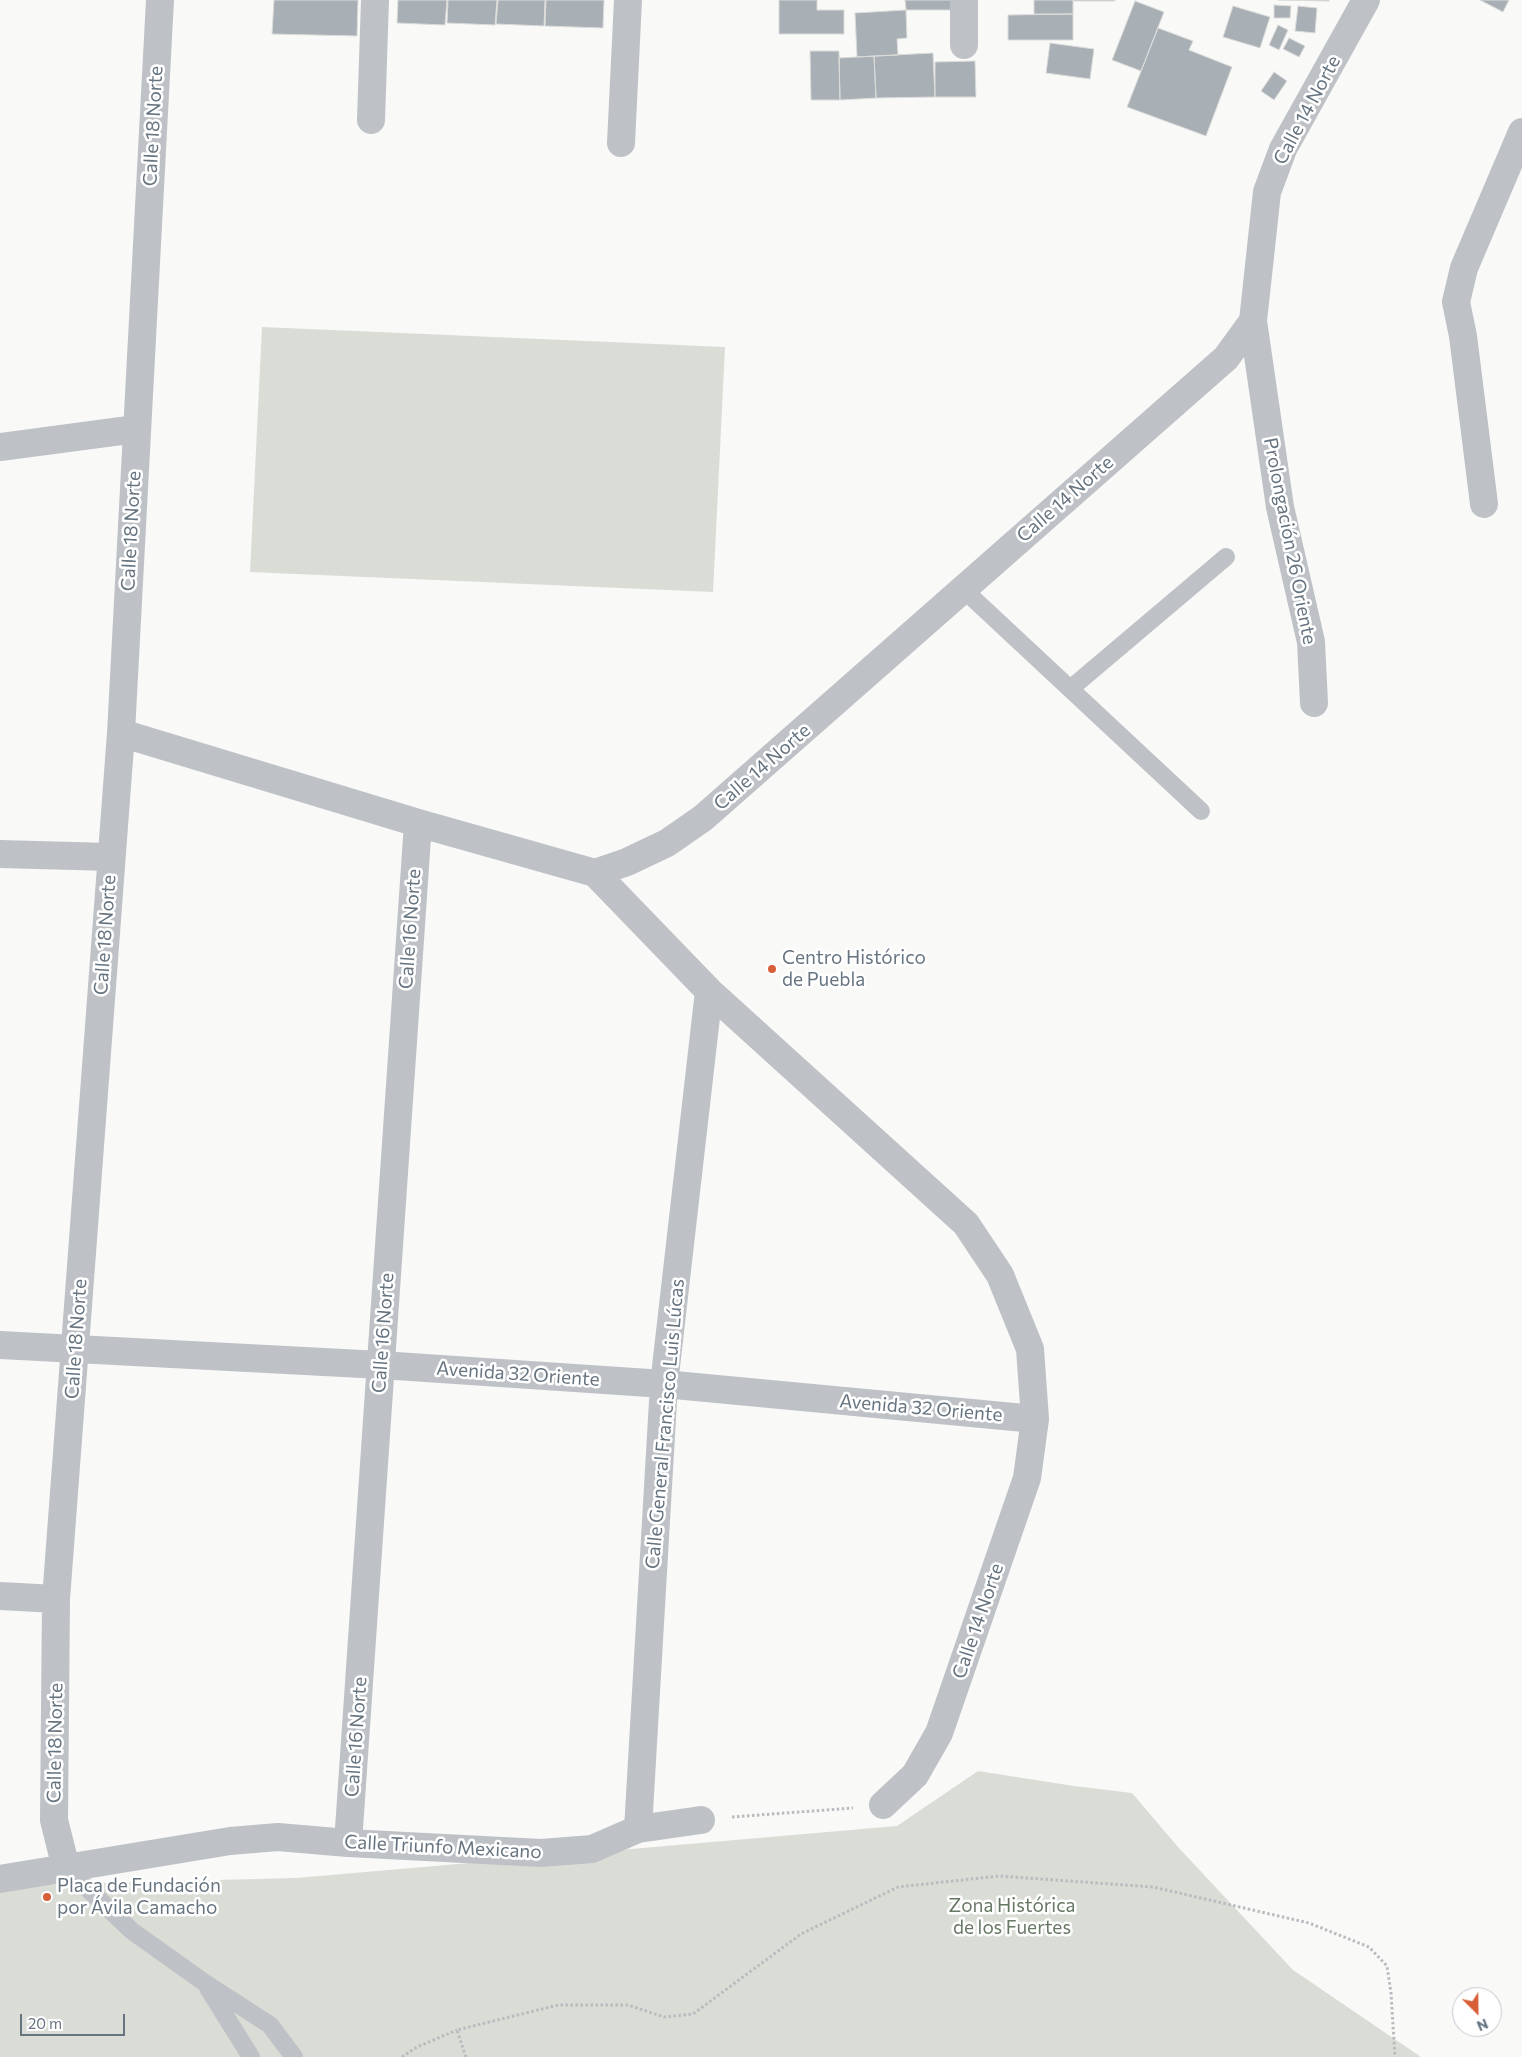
<!DOCTYPE html>
<html>
<head>
<meta charset="utf-8">
<style>
  body { margin:0 }
  #map { position:relative; width:1522px; height:2057px; overflow:hidden; background:#f9f9f7; font-family:Commissioner,sans-serif }
  canvas { display:block }
  .north { position:absolute; left:1452px; top:1987px; width:50px; height:50px; box-sizing:border-box; background:#fff; border:1px solid #c2c7cc; border-radius:50%; rotate:157deg; font-size:14px; font-weight:700; line-height:20px; text-align:center; color:#667480 }
  .north::after { content:''; display:block; margin:auto; width:18px; height:22px; background:#d85e38; clip-path:polygon(50% 0,100% 100%,50% 72%,0 100%) }
  .scale { position:absolute; left:20px; top:2014px; width:105px; height:22px; box-sizing:border-box; border:2px solid #667480; border-top:0; padding-left:6px; font-size:15px; line-height:18px; white-space:nowrap; color:#667480; -webkit-text-stroke:4px #fff; paint-order:stroke }
</style>
</head>
<body>
<div id="map">
<canvas width="1522" height="2057"></canvas>
<div class="north">N</div>
<div class="scale">20 m</div>
</div>
<script>
const ctx = document.querySelector('canvas').getContext('2d');
ctx.lineJoin = 'round';
function paint(path, color) {
  ctx.fillStyle = color;
  ctx.fill(path, 'evenodd');
}
function poly(rows) {
  const path = new Path2D();
  for (const r of rows) {
    path.moveTo(r[0], r[1]);
    for (let i = 2; i < r.length; i += 2) path.lineTo(r[i], r[i + 1]);
  }
  return path;
}
function stroke(path, color, width, dash) {
  ctx.strokeStyle = color;
  ctx.lineWidth = width;
  ctx.lineCap = dash ? 'butt' : 'round';
  ctx.setLineDash(dash || []);
  ctx.stroke(path);
}
function label(font, color, halo, rows, align = 'center') {
  ctx.font = font + ' Commissioner,sans-serif';
  ctx.lineWidth = 5;
  ctx.setLineDash([]);
  ctx.textBaseline = 'middle';
  ctx.strokeStyle = halo;
  ctx.fillStyle = color;
  for (const [text, x, y, turn = 0] of rows) {
    ctx.save();
    ctx.translate(x, y);
    ctx.rotate((+turn || 0) * Math.PI / 180);
    ctx.textAlign = isNaN(turn) ? turn : align;
    if (halo) ctx.strokeText(text, 0, 0);
    ctx.fillText(text, 0, 0);
    ctx.restore();
  }
}
const green = poly([
  [262,327,725,347,713,592,250,572],
  [978,1771,1074,1786,1132,1793,1178,1847,1293,1970,1421,2057,0,2057,0,1888,17,1885,296,1878,897,1826]
]);
const building = poly([
  [274,0,358,0,357,36,272,34,274,0],
  [398,0,447,0,445,25,397,23,398,0],
  [448,0,497,0,495,25,447,23,448,0],
  [498,0,545,0,544,26,496,24,498,0],
  [546,0,604,0,603,28,545,26,546,0],
  [779,0,817,0,817,10,844,10,844,34,779,34,779,0],
  [905,0,953,0,953,10,906,10,905,0],
  [1034,0,1073,0,1073,14,1034,14,1034,0],
  [1073,0,1115,0,1115,1,1073,1,1073,0],
  [1278,0,1329,0,1329,1,1278,0],
  [1480,0,1509,0,1503,12,1480,0],
  [1135,1,1164,12,1141,71,1112,60,1135,1],
  [1274,5,1291,6,1290,18,1274,18,1274,5],
  [1233,6,1270,17,1260,48,1223,37,1233,6],
  [1298,6,1317,8,1315,33,1295,31,1298,6],
  [906,10,907,38,897,39,898,55,857,57,855,13,906,10],
  [1073,14,1073,40,1008,40,1008,15,1073,14],
  [1278,25,1288,30,1279,50,1269,45,1278,25],
  [1158,28,1193,41,1189,50,1232,67,1206,136,1127,107,1158,28],
  [1289,38,1305,46,1299,57,1283,49,1289,38],
  [1050,43,1094,49,1090,79,1046,73,1050,43],
  [810,51,839,51,840,100,811,100,810,51],
  [933,53,935,97,876,98,874,56,933,53],
  [874,56,876,98,840,100,839,58,874,56],
  [975,61,976,97,935,97,935,62,975,61],
  [1274,72,1287,81,1274,100,1261,91,1274,72]
]);
const path = poly([
  [732,1817,853,1808],
  [402,2057,417,2047,457,2030],
  [466,2057,457,2030,558,2005,628,2005,664,2017,693,2014,801,1934,898,1887,999,1876,1153,1887,1309,1923,1369,1947,1387,1966,1391,1993,1395,2057]
]);
const service = poly([
  [963,589,1201,811],
  [1070,689,1226,557],
  [66,1868,132,1931,205,1983,270,2025,294,2057],
  [208,1988,251,2057]
]);
const minor = poly([
  [964,0,964,45],
  [371,120,375,0],
  [621,143,628,0],
  [1253,321,1280,507,1311,642,1314,703],
  [0,447,136,429],
  [1484,504,1463,336,1456,302,1464,268,1522,132],
  [121,733,418,823,595,873,709,991,966,1224,1000,1275,1030,1349,1035,1419,1027,1478,939,1733,915,1775,883,1805],
  [0,854,110,857],
  [595,873,627,862,667,843,703,818,1226,358,1253,321,1267,192,1283,149,1366,0],
  [0,1345,381,1365,664,1384,1035,1419],
  [0,1596,56,1599],
  [638,1829,664,1384,709,991],
  [348,1843,418,823],
  [66,1868,54,1820,56,1599,121,733,160,0],
  [0,1879,230,1841,278,1837,348,1843,541,1853,592,1849,638,1829,701,1820]
]);
const markers = [
  [772,969,5,"#d85e38"],
  [47,1897,5,"#d85e38"]
];
const streetNames = [
  ["Calle 14 Norte",1307,110,-62],
  ["Calle 18 Norte",153,126,-87],
  ["Calle 14 Norte",1065,499,-41],
  ["Calle 18 Norte",131,531,-87],
  ["Prolongación 26 Oriente",1290,541,79],
  ["Calle 14 Norte",762,767,-41],
  ["Calle 16 Norte",410,929,-86],
  ["Calle 18 Norte",105,935,-86],
  ["Calle 16 Norte",383,1333,-86],
  ["Calle 18 Norte",76,1339,-86],
  ["Avenida 32 Oriente",518,1374,4],
  ["Avenida 32 Oriente",921,1408,5],
  ["Calle General Francisco Luis Lúcas",665,1424,-85],
  ["Calle 14 Norte",978,1621,-71],
  ["Calle 16 Norte",356,1737,-86],
  ["Calle 18 Norte",55,1743,-89],
  ["Calle Triunfo Mexicano",443,1847,3]
];
const poiNames = [
  ["Centro Histórico",782,958],
  ["de Puebla",782,980],
  ["Placa de Fundación",57,1886],
  ["por Ávila Camacho",57,1908]
];
const parkNames = [
  ["Zona Histórica",1012,1906],
  ["de los Fuertes",1012,1928]
];
paint(green, '#d9ddd6');
paint(building, '#a8b0b6');
stroke(building, '#dbdbd9', 1);
stroke(path, '#b9bcbf', 3, [2.5, 2.5]);
stroke(service, '#bec2c6', 18);
stroke(minor, '#bec2c6', 28);
for (const [x, y, r, color] of markers) {
  const dot = new Path2D();
  dot.arc(x, y, r, 0, 2 * Math.PI);
  ctx.fillStyle = color;
  ctx.fill(dot);
  stroke(dot, '#fff', 2);
}
label('19px', '#667480', '#fff', streetNames);
label('19px', '#667480', '#fff', poiNames, 'left');
label('19px', '#677864', '#fff', parkNames);
</script>
</body>
</html>
